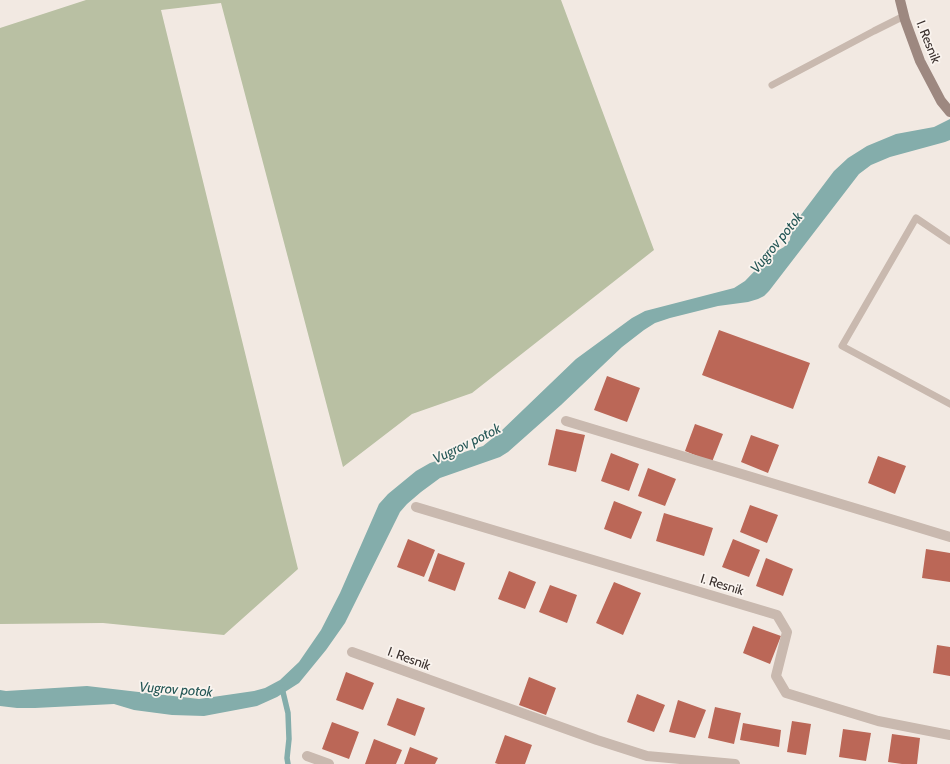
<!DOCTYPE html>
<html>
<head>
<meta charset="utf-8">
<style>
  body { margin:0 }
  canvas { display:block; background:#f2e9e2 }
</style>
</head>
<body>
<canvas width="950" height="764"></canvas>
<script>
const ctx = document.querySelector('canvas').getContext('2d');
ctx.lineJoin = 'round';
function paint(path, color) {
  ctx.fillStyle = color;
  ctx.fill(path, 'evenodd');
}
function poly(rows) {
  const path = new Path2D();
  for (const r of rows) {
    path.moveTo(r[0], r[1]);
    for (let i = 2; i < r.length; i += 2) path.lineTo(r[i], r[i + 1]);
  }
  return path;
}
function stroke(path, color, width, dash) {
  ctx.strokeStyle = color;
  ctx.lineWidth = width;
  ctx.lineCap = dash ? 'butt' : 'round';
  ctx.setLineDash(dash || []);
  ctx.stroke(path);
}
function label(font, color, halo, rows, align = 'center') {
  ctx.font = font + ' Cabin,sans-serif';
  ctx.lineWidth = 3.5;
  ctx.setLineDash([]);
  ctx.textBaseline = 'middle';
  ctx.strokeStyle = halo;
  ctx.fillStyle = color;
  for (const [text, x, y, turn = 0] of rows) {
    ctx.save();
    ctx.translate(x, y);
    ctx.rotate((+turn || 0) * Math.PI / 180);
    ctx.textAlign = isNaN(turn) ? turn : align;
    if (halo) ctx.strokeText(text, 0, 0);
    ctx.fillText(text, 0, 0);
    ctx.restore();
  }
}
const green = poly([
  [86,0,561,0,654,250,472,393,412,414,343,467,221,3,161,10,298,569,224,635,103,623,0,624,0,28]
]);
const water = poly([
  [950,119,950,140,945,142,890,157,871,165,859,174,769,291,764,296,758,299,748,302,718,306,670,318,655,323,644,330,622,347,561,405,508,452,500,457,440,478,421,492,407,504,400,512,345,623,326,650,299,683,277,697,257,706,204,716,172,715,134,710,114,704,35,708,17,708,0,706,0,690,6,691,87,686,199,699,254,691,265,688,280,680,299,662,321,630,340,593,379,504,388,494,416,471,430,463,483,446,499,433,576,359,632,318,645,311,734,288,745,281,770,255,784,247,790,240,791,228,834,171,848,158,867,146,896,134,934,127]
]);
const stream = poly([
  [282,688,288,713,289,739,287,758,288,764]
]);
const building = poly([
  [719,330,810,363,793,409,702,375],
  [607,376,640,388,627,422,594,410],
  [695,424,723,434,712,462,685,451],
  [556,429,585,435,576,472,548,465],
  [751,435,779,445,768,473,741,462],
  [611,453,639,464,629,491,601,481],
  [878,456,906,466,895,494,868,483],
  [648,468,676,479,665,506,638,496],
  [614,501,642,512,631,539,604,529],
  [750,505,778,515,767,543,740,532],
  [664,513,713,528,704,556,656,541],
  [408,539,435,550,424,577,397,567],
  [733,539,760,550,749,577,722,567],
  [926,549,950,553,950,582,922,578],
  [438,553,465,563,455,591,428,581],
  [766,558,793,569,783,596,756,586],
  [509,571,536,582,525,609,498,599],
  [614,582,641,593,623,635,596,623],
  [550,585,577,595,567,623,539,612],
  [753,626,781,636,770,664,743,653],
  [937,645,950,647,950,676,933,673],
  [346,672,374,683,363,710,336,700],
  [529,677,556,688,546,715,519,705],
  [637,694,665,705,654,732,627,722],
  [397,698,425,708,415,736,387,725],
  [678,700,706,710,695,738,669,732],
  [715,707,741,713,734,744,708,738],
  [792,721,811,724,806,755,787,752],
  [332,722,359,732,349,759,322,749],
  [743,723,781,730,779,747,740,740],
  [843,729,871,733,866,761,839,757],
  [892,734,920,738,917,764,902,764,888,762],
  [505,735,532,745,525,764,498,764,495,763],
  [374,739,402,750,396,764,365,764],
  [410,747,438,758,435,764,404,764]
]);
const lane = poly([
  [772,85,874,31,904,16],
  [950,241,916,218,842,346,950,404]
]);
const street = poly([
  [566,421,950,537],
  [416,507,777,615,787,632,776,676,786,693,878,721,950,735],
  [352,652,597,740,647,756,735,764],
  [307,756,329,764]
]);
const secondary = poly([
  [900,0,905,20,920,61,941,101,950,112]
]);
const streetNames = [
  ["I. Resnik",928,42,68],
  ["I. Resnik",722,585,17],
  ["I. Resnik",409,659,20]
];
const waterNames = [
  ["Vugrov potok",777,243,-51],
  ["Vugrov potok",467,444,-26],
  ["Vugrov potok",176,690,4]
];
paint(green, '#b9c0a3');
paint(water, '#84adab');
stroke(stream, '#84adab', 5.5);
paint(building, '#bb6757');
stroke(lane, '#c9b9af', 7);
stroke(street, '#c9b9af', 10);
stroke(secondary, '#9d8880', 10);
label('13px', '#392f2c', '#faf4ef', streetNames);
label('italic 14px', '#255756', '#faf4ef', waterNames);
</script>
</body>
</html>
